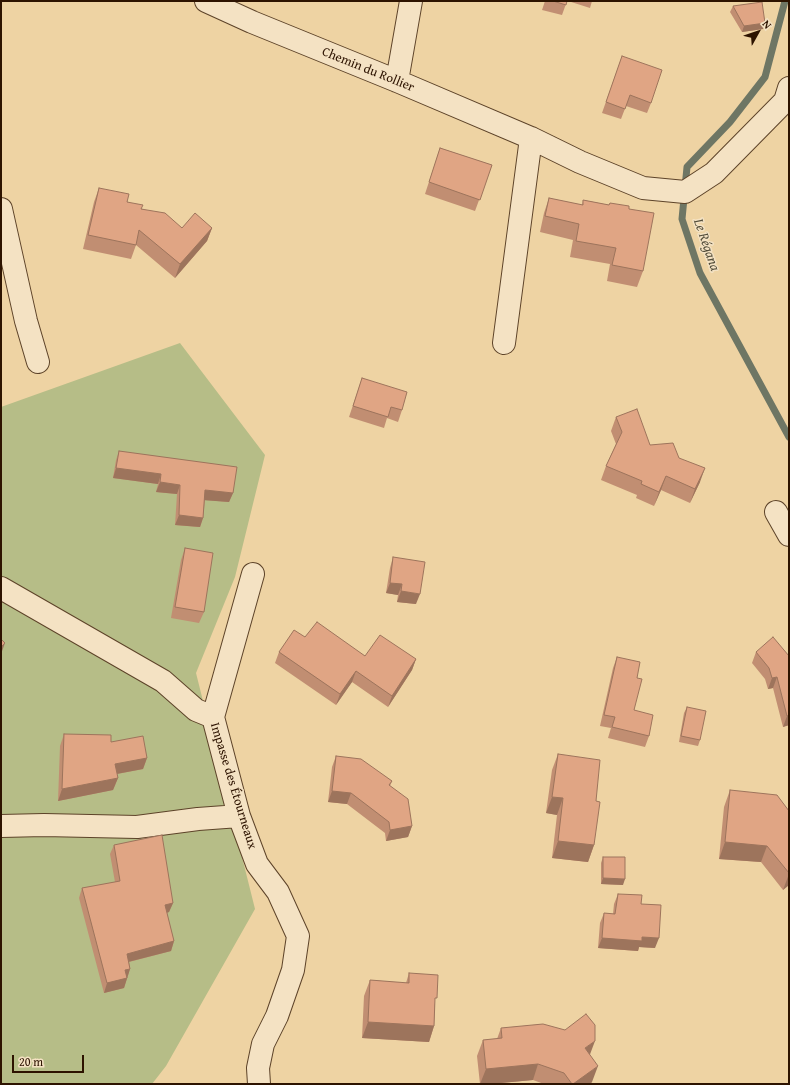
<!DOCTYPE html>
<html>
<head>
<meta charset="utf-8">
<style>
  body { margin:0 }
  #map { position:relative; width:790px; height:1085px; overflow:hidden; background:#eed3a3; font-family:"Gentium Book Plus",serif }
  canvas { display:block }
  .frame { position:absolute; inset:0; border:2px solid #2d1300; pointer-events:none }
  .north { position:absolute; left:738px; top:12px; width:40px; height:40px; -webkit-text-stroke:3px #f4e2c3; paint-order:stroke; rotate:50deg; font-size:11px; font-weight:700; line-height:16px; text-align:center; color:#2d1300 }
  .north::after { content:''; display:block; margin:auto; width:14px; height:18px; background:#2d1300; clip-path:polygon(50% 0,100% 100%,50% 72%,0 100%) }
  .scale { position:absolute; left:12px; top:1055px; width:72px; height:18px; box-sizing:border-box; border:2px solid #2d1300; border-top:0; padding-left:5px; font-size:12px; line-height:14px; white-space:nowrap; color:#2d1300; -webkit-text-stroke:3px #f4e2c3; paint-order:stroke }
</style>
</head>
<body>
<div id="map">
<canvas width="790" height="1085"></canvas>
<div class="frame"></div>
<div class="north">N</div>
<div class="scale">20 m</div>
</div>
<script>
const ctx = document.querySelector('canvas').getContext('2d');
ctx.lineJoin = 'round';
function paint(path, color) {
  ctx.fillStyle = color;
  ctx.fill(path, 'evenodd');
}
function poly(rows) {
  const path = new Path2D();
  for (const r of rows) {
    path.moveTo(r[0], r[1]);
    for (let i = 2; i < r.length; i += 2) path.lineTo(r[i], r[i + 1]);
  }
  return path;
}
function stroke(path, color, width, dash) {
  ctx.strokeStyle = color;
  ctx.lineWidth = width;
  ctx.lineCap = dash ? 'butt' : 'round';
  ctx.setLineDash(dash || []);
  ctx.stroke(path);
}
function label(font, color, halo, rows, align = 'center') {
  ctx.font = font + ' "Gentium Book Plus",serif';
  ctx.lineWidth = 3;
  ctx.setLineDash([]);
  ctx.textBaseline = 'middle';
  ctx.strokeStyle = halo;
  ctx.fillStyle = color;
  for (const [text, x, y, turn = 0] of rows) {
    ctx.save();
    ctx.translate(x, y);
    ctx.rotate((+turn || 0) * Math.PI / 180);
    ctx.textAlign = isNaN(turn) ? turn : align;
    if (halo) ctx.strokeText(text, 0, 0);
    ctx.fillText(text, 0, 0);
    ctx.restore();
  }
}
const green = poly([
  [180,343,265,455,235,577,196,673,255,909,166,1066,152,1084,1,1084,1,407]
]);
const stream = poly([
  [785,1,765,77,730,122,687,167,682,219,700,273,789,437]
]);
const minor = poly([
  [206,1,252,22,397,81,531,138,580,162,643,188,685,192,714,173,785,101,789,88],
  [397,81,411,1],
  [1,209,26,321,38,362],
  [504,343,531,138],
  [776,512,789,535],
  [1,588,163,681,196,710,213,717,239,816,257,864,278,892,298,936,293,970,277,1016,263,1044,258,1068,259,1084],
  [213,717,253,574],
  [1,826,44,825,137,827,198,819,239,816]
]);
const wall = poly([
  [545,1,567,1,562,15,542,10],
  [568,1,592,1,590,8],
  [733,6,765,23,763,29,742,32,730,12],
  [622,56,651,103,647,113,626,106,621,119,602,113],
  [440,148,492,165,475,211,425,194],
  [99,188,182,228,212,228,207,241,175,278,136,245,131,259,83,249,94,202],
  [549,198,582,205,583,200,609,205,610,203,629,209,643,271,637,287,607,281,610,264,570,257,573,240,540,232,544,213],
  [362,378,402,410,398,422,387,418,384,428,349,417],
  [616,417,650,445,679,458,700,482,690,503,661,490,654,506,636,498,637,495,601,480,606,466,616,444,611,431],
  [119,451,233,493,229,502,205,500,203,518,200,527,175,525,177,494,156,492,158,484,113,478,116,460],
  [185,548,204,612,199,623,171,618,181,560],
  [393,557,416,604,397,602,398,595,386,593,390,568],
  [305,637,365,656,416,659,412,670,388,707,352,682,336,705,275,663,279,652],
  [756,652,789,656,789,725,783,727,773,688,768,689,765,679,752,663],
  [617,657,637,678,634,710,649,736,645,747,608,738,611,728,600,726,613,668],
  [687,707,700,740,698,746,679,742,684,713],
  [64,734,111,742,147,758,143,769,117,774,118,778,113,790,58,801,60,746],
  [558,754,596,801,594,845,588,862,552,858,557,815,546,813,552,770],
  [336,756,392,781,390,786,412,826,408,837,386,841,385,833,347,804,328,802,332,767],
  [730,790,789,811,789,885,783,890,761,862,719,859,724,807],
  [114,845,173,903,169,912,167,913,174,941,171,951,129,962,130,969,124,988,104,993,79,898,82,888,115,882,110,854],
  [603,857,623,885,601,884,601,863],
  [618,894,641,904,655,948,639,947,638,951,598,948,600,923,604,913,613,914,614,904],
  [409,973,435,1004,434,1026,429,1042,362,1038,364,996,370,980,406,983],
  [501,1028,590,1055,592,1082,590,1084,544,1084,533,1080,490,1084,480,1084,477,1056,483,1040,497,1039]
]);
const shadedWall = poly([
  [765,23,763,29,742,32,744,26],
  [212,228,207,241,175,278,180,264],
  [116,468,161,474,158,484,113,478],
  [705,468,700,482,690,503,695,489],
  [666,476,661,490,654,506,659,492],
  [160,482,180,485,177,494,156,492],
  [205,490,233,493,229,502,202,500],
  [179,515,203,518,200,527,175,525],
  [390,583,402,584,398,595,386,593],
  [401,591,420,594,416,604,397,602],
  [5,643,1,654,1,647],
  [416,659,412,670,388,707,392,696],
  [356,671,352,682,336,705,340,694],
  [777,677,773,688,768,689,772,678],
  [789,715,789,725,783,727,787,716],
  [147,758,143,769,111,775,115,764],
  [118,778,113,790,58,801,62,789],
  [332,791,351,793,347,804,328,802],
  [552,797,563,798,557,815,546,813],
  [412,826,408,837,386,841,390,830],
  [558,841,594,845,588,862,552,858],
  [725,842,767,846,761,862,719,859],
  [789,874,789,885,783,890],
  [603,878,625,879,623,885,601,884],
  [173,903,169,912,162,914,165,905],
  [642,937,659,938,655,948,639,947,638,951,598,948,602,938],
  [174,941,171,951,124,963,127,954],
  [130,969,124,988,104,993,107,983,125,970],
  [368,1022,434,1026,429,1042,362,1038],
  [595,1041,589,1057,585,1048],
  [538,1064,533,1080,490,1084,480,1084,486,1069],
  [598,1066,592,1082,590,1084,573,1084]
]);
const building = poly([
  [553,1,567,1,566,5,553,1],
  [762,2,765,23,744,26,733,6,762,2],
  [622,56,662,70,651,103,630,95,625,109,606,102,622,56],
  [440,148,492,165,480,200,429,182,440,148],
  [99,188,129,194,127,202,143,205,141,209,165,213,182,228,195,213,212,228,180,264,139,230,136,245,88,235,99,188],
  [549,198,583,205,583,200,609,205,610,203,629,206,629,209,654,213,643,271,612,265,616,248,576,241,579,224,545,216,549,198],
  [362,378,407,392,402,410,391,407,388,417,353,406,362,378],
  [637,409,650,445,673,443,679,458,705,468,695,489,666,476,659,492,641,484,642,481,606,466,622,432,616,417,637,409],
  [119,451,237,467,233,493,205,490,203,518,179,515,180,485,160,482,161,474,116,468,119,451],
  [185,548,213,553,204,612,175,607,185,548],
  [393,557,425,562,420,594,401,591,402,584,390,583,393,557],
  [317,622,365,656,380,635,416,659,392,696,356,671,340,694,279,652,294,630,305,637,317,622],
  [773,637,789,656,789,715,787,716,777,677,772,678,769,668,756,652,773,637],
  [1,639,5,643,1,647,1,639],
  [617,657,640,662,637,678,642,679,634,710,653,715,649,736,612,727,615,717,604,715,617,657],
  [687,707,706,711,700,740,681,736,687,707],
  [64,734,111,735,111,742,143,736,147,758,115,764,118,778,62,789,64,734],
  [558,754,600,760,596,801,600,802,594,845,558,841,563,798,552,797,558,754],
  [336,756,361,759,392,781,389,785,408,799,412,826,390,830,389,822,351,793,332,791,336,756],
  [730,790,777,795,789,811,789,873,767,846,725,842,730,790],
  [162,835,173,903,165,905,174,941,127,954,130,969,125,970,127,978,107,983,82,888,120,881,114,845,162,835],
  [603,857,625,857,625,879,603,878,603,857],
  [618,894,642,895,641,904,661,905,659,938,642,937,642,941,602,938,604,913,615,914,618,894],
  [409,973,438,975,437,998,435,998,434,1026,368,1022,370,980,409,983,409,973],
  [586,1014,595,1025,595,1041,585,1048,598,1066,573,1084,572,1084,564,1073,538,1064,486,1069,483,1040,502,1038,501,1028,543,1024,565,1030,586,1014]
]);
const streetNames = [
  ["Chemin du Rollier",368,70,22],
  ["Impasse des Étourneaux",233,786,73]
];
const waterNames = [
  ["Le Régana",706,245,71]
];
paint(green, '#b6bd87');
stroke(stream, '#6e7664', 7);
stroke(minor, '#5d4329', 24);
stroke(minor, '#f4e2c3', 22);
paint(wall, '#c18e72');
paint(shadedWall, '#9d745c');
paint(building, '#e0a584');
stroke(building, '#9d745c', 1);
label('13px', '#2d1300', '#f4e2c3', streetNames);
label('italic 14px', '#534d3a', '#f4e2c3', waterNames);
</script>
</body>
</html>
